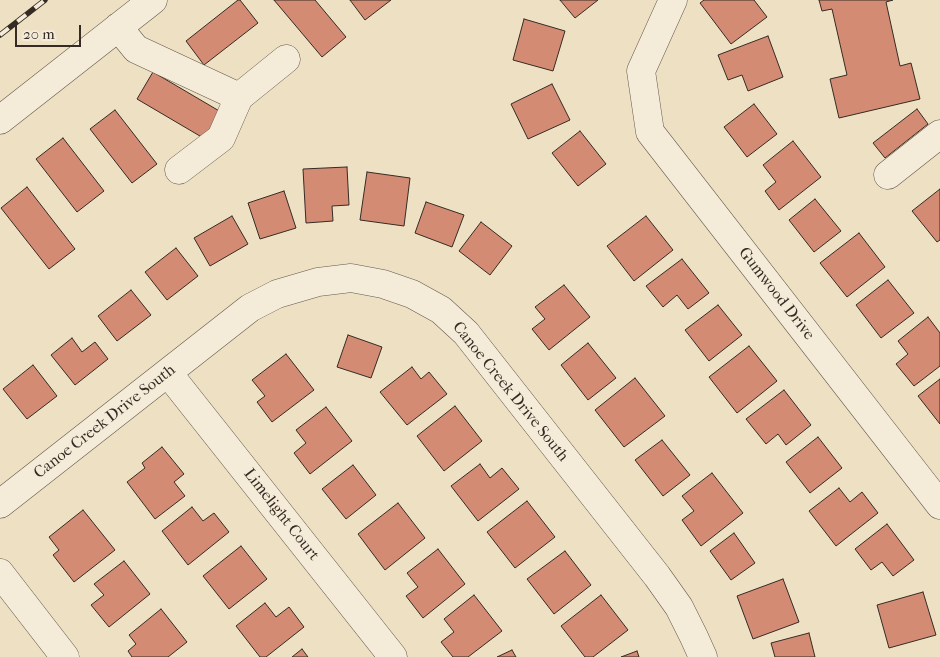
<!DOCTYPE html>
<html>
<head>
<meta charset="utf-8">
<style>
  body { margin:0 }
  #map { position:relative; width:940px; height:657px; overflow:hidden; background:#eee0c3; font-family:"IM FELL French Canon",serif }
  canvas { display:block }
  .scale { position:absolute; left:15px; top:25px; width:66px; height:22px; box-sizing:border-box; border:2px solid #362a24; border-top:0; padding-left:6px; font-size:15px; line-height:18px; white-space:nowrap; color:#362a24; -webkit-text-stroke:4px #f4ebd8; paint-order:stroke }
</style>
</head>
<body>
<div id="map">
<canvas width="940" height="657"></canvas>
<div class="scale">20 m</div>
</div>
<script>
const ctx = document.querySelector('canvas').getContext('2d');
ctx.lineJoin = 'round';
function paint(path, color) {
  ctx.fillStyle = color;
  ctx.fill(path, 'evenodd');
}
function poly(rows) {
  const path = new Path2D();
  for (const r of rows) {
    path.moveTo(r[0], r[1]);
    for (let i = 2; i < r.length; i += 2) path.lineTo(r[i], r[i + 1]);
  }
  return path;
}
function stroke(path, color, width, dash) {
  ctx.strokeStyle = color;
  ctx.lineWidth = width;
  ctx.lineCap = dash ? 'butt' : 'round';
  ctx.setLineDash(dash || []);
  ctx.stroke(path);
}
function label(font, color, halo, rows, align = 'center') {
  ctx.font = font + ' "IM FELL French Canon",serif';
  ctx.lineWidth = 4;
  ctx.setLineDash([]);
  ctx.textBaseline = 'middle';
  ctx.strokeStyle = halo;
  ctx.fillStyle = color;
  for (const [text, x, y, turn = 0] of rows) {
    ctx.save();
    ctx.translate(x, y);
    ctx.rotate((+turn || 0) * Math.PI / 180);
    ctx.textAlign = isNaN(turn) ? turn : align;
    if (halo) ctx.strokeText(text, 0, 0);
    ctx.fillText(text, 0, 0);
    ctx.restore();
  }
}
const building = poly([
  [238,0,240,0,258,23,204,65,186,41,238,0],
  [274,0,315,0,346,37,322,57,274,0],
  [350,0,391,0,365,20,350,0],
  [560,0,598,0,575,18,560,0],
  [704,0,754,0,767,17,731,44,700,3,704,0],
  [819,0,893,0,886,2,900,66,911,63,920,99,839,118,830,79,847,75,832,9,822,11,819,0],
  [524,19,565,31,553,71,513,60,524,19],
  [768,36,783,77,748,91,742,75,728,80,718,55,768,36],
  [153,72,221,112,205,139,137,99,153,72],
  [552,84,570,120,528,139,511,104,552,84],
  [754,104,777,134,747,157,724,127,754,104],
  [917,109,928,124,885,158,873,143,917,109],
  [115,110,157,164,132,183,90,129,115,110],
  [580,131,606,164,578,186,552,153,580,131],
  [63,138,104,191,77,212,36,159,63,138],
  [793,141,821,177,779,210,765,191,776,182,763,165,793,141],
  [347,167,349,205,332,206,333,221,306,223,303,169,347,167],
  [367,172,410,178,404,226,360,220,367,172],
  [27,187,75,249,49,269,1,208,27,187],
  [940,189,940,240,937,242,912,211,940,189],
  [284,191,296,228,260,239,248,203,284,191],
  [815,199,841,231,814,252,789,220,815,199],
  [426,202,464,215,452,247,415,233,426,202],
  [232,216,248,244,210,266,194,238,232,216],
  [646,216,673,250,634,281,607,246,646,216],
  [481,222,512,246,490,275,459,251,481,222],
  [859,233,885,267,847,297,820,263,859,233],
  [176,248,198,276,167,300,145,272,176,248],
  [682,259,709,293,688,309,677,295,663,307,646,286,682,259],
  [888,280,914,313,881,338,856,305,888,280],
  [564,285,590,317,549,350,532,329,545,319,535,307,564,285],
  [131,290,151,315,117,341,98,316,131,290],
  [718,305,742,335,709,361,685,330,718,305],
  [928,317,940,333,940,366,914,386,896,364,908,354,898,341,928,317],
  [348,335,382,347,371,378,337,367,348,335],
  [72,338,82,352,95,342,108,359,75,385,51,355,72,338],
  [588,343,616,378,588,400,561,365,588,343],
  [749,346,777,381,737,413,709,377,749,346],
  [286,354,314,390,272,422,257,402,265,396,252,380,286,354],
  [33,365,57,396,27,419,3,389,33,365],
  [412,367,421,379,429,372,447,394,407,425,380,392,412,367],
  [635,378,665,416,624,447,595,410,635,378],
  [940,379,940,424,918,396,940,379],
  [784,390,811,425,786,445,778,434,766,444,746,419,784,390],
  [455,406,482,441,444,471,417,436,455,406],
  [326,407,352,441,310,474,294,453,306,443,296,430,326,407],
  [818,437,842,468,810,493,786,462,818,437],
  [662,440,690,475,663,496,635,460,662,440],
  [162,447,184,474,174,482,185,496,155,519,127,482,145,468,142,463,162,447],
  [480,464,490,478,502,468,519,489,478,521,451,486,480,464],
  [353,465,376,495,346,519,322,489,353,465],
  [712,473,743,513,701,546,682,520,694,511,682,496,712,473],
  [839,488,850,502,862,492,878,513,836,546,809,511,839,488],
  [527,501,555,537,515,568,487,532,527,501],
  [398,503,425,538,385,570,358,534,398,503],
  [192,507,203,521,214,513,229,532,188,565,162,531,192,507],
  [83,510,115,550,74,582,53,555,59,550,49,537,83,510],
  [887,524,914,560,893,576,882,562,871,570,855,549,887,524],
  [734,533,755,563,731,580,710,551,734,533],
  [241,546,267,579,229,609,203,576,241,546],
  [438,549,465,584,423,618,406,596,418,587,407,573,438,549],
  [565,551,591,585,554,614,527,579,565,551],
  [124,561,150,594,109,627,91,605,104,595,94,584,124,561],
  [783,579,799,622,753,639,737,596,783,579],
  [923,592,936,635,889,648,877,605,923,592],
  [474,595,502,631,468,657,453,657,441,642,454,632,444,619,474,595],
  [601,595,628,630,593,657,585,657,561,626,601,595],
  [265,603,276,617,289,607,304,627,266,657,260,657,236,626,265,603],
  [161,609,187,642,168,657,132,657,128,651,136,644,129,635,161,609],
  [809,633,815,657,775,657,771,643,809,633],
  [302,649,308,657,292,657,302,649],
  [512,650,516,657,497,657,512,650],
  [637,651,639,657,621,657,637,651]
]);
const minor = poly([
  [673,0,641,71,650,132,940,505],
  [118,27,136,49,239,97,221,138,179,170],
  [239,97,286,59],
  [0,120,153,0],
  [888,175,940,134],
  [168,373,393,657],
  [0,504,250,308,277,294,318,282,351,278,383,284,412,294,441,310,466,333,657,576,679,607,694,637,703,657],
  [0,573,65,657]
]);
const rail = poly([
  [0,35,45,0]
]);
const streetNames = [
  ["Gumwood Drive",776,294,52],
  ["Canoe Creek Drive South",510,392,51],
  ["Canoe Creek Drive South",105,422,-38],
  ["Limelight Court",281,515,52]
];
paint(building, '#d38c73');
stroke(building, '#362a24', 1);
stroke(minor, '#64584c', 29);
stroke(minor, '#f4ebd8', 28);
stroke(rail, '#362a24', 5.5);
stroke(rail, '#f4ebd8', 4, [11]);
label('16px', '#362a24', '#f4ebd8', streetNames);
</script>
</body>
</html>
